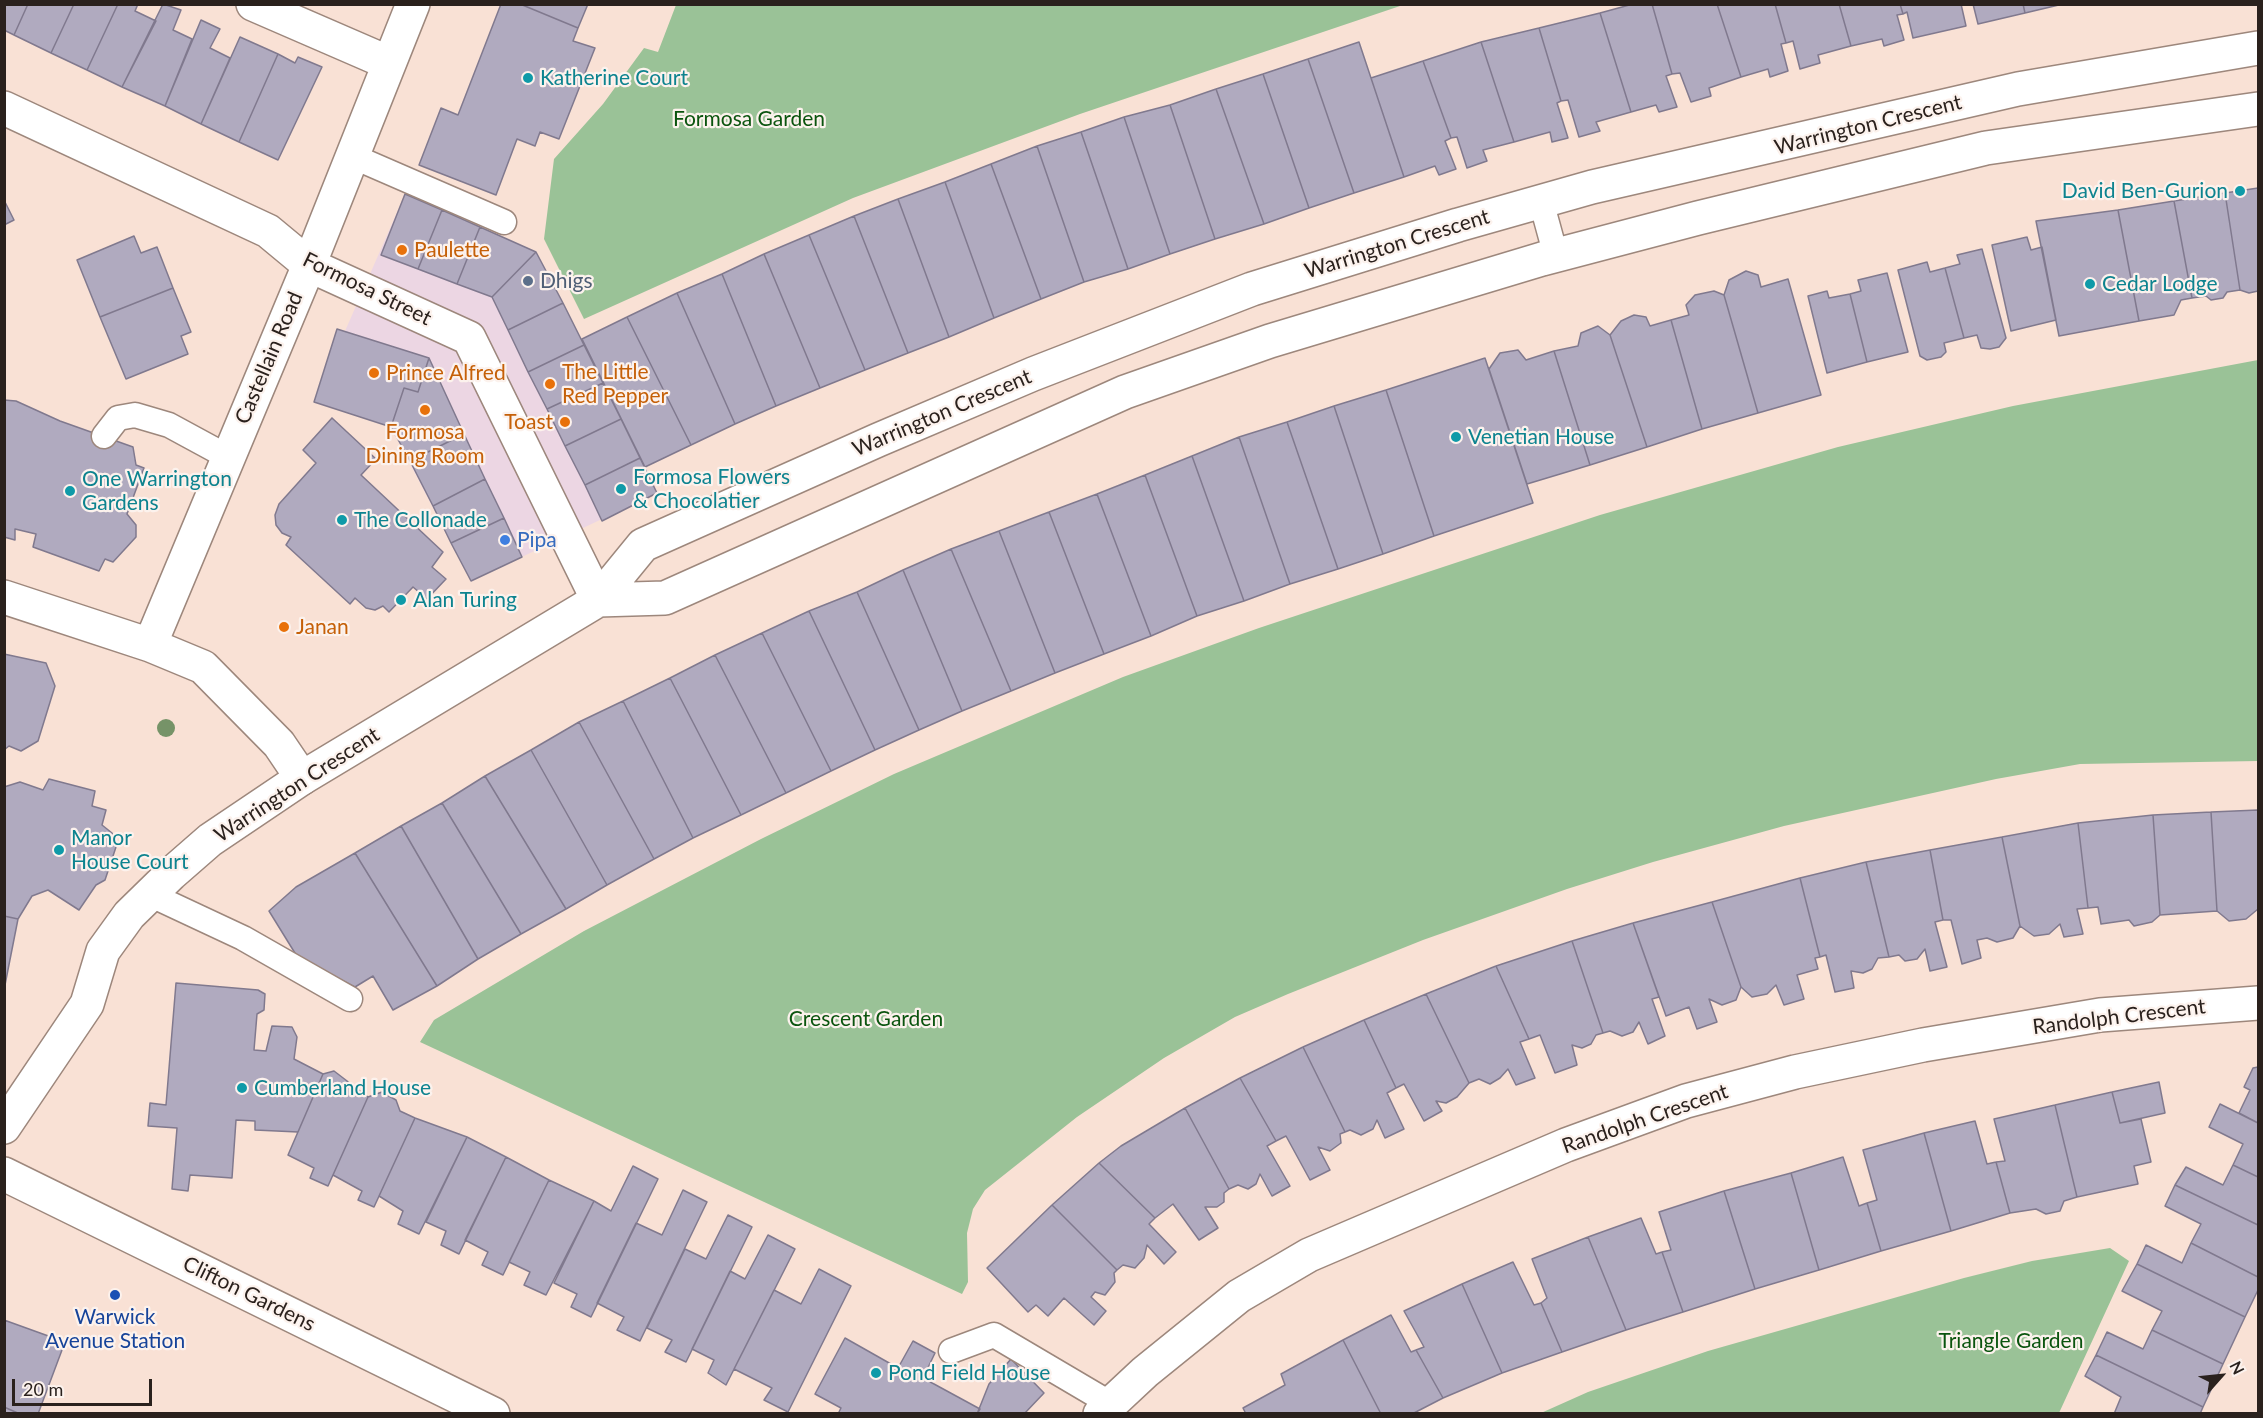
<!DOCTYPE html>
<html>
<head>
<meta charset="utf-8">
<style>
  body { margin:0 }
  #map { position:relative; width:2263px; height:1418px; overflow:hidden; background:#f9e1d5; font-family:Lato,sans-serif }
  canvas { display:block }
  .frame { position:absolute; inset:0; border:6px solid #2a211d; pointer-events:none }
  .north { position:absolute; left:2191px; top:1346px; width:60px; height:60px; -webkit-text-stroke:4px #fcf2ed; paint-order:stroke; rotate:63deg; font-size:16px; font-weight:700; line-height:24px; text-align:center; color:#2a211d }
  .north::after { content:''; display:block; margin:auto; width:21px; height:27px; background:#2a211d; clip-path:polygon(50% 0,100% 100%,50% 72%,0 100%) }
  .scale { position:absolute; left:12px; top:1379px; width:140px; height:27px; box-sizing:border-box; border:3px solid #2a211d; border-top:0; padding-left:8px; font-size:18px; line-height:21px; white-space:nowrap; color:#2a211d; -webkit-text-stroke:4px #fcf2ed; paint-order:stroke }
</style>
</head>
<body>
<div id="map">
<canvas width="2263" height="1418"></canvas>
<div class="frame"></div>
<div class="north">N</div>
<div class="scale">20 m</div>
</div>
<script>
const ctx = document.querySelector('canvas').getContext('2d');
ctx.lineJoin = 'round';
function paint(path, color) {
  ctx.fillStyle = color;
  ctx.fill(path, 'evenodd');
}
function poly(rows) {
  const path = new Path2D();
  for (const r of rows) {
    path.moveTo(r[0], r[1]);
    for (let i = 2; i < r.length; i += 2) path.lineTo(r[i], r[i + 1]);
  }
  return path;
}
function stroke(path, color, width, dash) {
  ctx.strokeStyle = color;
  ctx.lineWidth = width;
  ctx.lineCap = dash ? 'butt' : 'round';
  ctx.setLineDash(dash || []);
  ctx.stroke(path);
}
function label(font, color, halo, rows, align = 'center') {
  ctx.font = font + ' Lato,sans-serif';
  ctx.lineWidth = 4.5;
  ctx.setLineDash([]);
  ctx.textBaseline = 'middle';
  ctx.strokeStyle = halo;
  ctx.fillStyle = color;
  for (const [text, x, y, turn = 0] of rows) {
    ctx.save();
    ctx.translate(x, y);
    ctx.rotate((+turn || 0) * Math.PI / 180);
    ctx.textAlign = isNaN(turn) ? turn : align;
    if (halo) ctx.strokeText(text, 0, 0);
    ctx.fillText(text, 0, 0);
    ctx.restore();
  }
}
const commercial = poly([
  [405,194,536,252,657,493,471,581,391,427,314,402]
]);
const green = poly([
  [676,5,676,4,1403,5,1080,114,853,198,584,319,544,239,554,159,603,104,644,48,658,52],
  [2258,360,2258,761,2080,764,1996,779,1784,826,1653,862,1567,889,1423,940,1288,994,1235,1017,1164,1058,1077,1117,985,1190,973,1209,967,1233,968,1282,962,1294,420,1042,434,1020,584,931,761,839,894,774,1123,677,1259,628,1600,515,1838,447,2013,406],
  [2110,1248,2129,1261,2059,1413,1541,1413,1588,1392,1708,1351,1964,1278,2032,1261]
]);
const building = poly([
  [4,4,28,4,14,35,4,30,4,4],
  [28,4,74,4,51,53,14,35,28,4],
  [74,4,118,4,87,70,51,53,74,4],
  [118,4,138,4,135,11,156,21,122,87,87,70,118,4],
  [163,4,181,10,173,30,192,39,165,106,122,87,163,4],
  [501,4,520,4,578,28,573,41,595,48,559,139,540,132,535,146,517,139,496,195,419,165,441,108,458,115,501,4],
  [520,4,588,4,578,28,520,4],
  [1633,4,1652,4,1672,74,1666,76,1677,107,1659,112,1656,105,1631,112,1600,13,1633,4],
  [1652,4,1717,4,1741,77,1709,88,1711,96,1691,102,1680,73,1672,74,1652,4],
  [1717,4,1775,4,1786,43,1781,44,1788,71,1770,77,1768,69,1741,77,1717,4],
  [1775,4,1839,4,1851,46,1818,55,1820,63,1800,69,1793,41,1786,43,1775,4],
  [1839,4,1900,4,1903,14,1897,15,1904,40,1884,46,1882,39,1851,46,1839,4],
  [1900,4,1961,4,1966,26,1913,38,1907,12,1903,14,1900,4],
  [1973,4,2023,4,2025,13,1978,24,1973,4],
  [2023,4,2063,4,2025,13,2023,4],
  [1600,13,1631,112,1596,122,1600,131,1579,137,1568,100,1561,101,1539,28,1600,13],
  [201,20,220,29,210,48,230,58,201,124,165,106,201,20],
  [1539,28,1561,101,1557,103,1568,138,1552,142,1550,132,1514,142,1481,42,1539,28],
  [240,37,278,54,239,142,201,124,240,37],
  [1359,42,1404,177,1354,193,1308,59,1359,42],
  [1481,42,1514,142,1483,150,1487,161,1467,168,1457,137,1451,138,1423,61,1481,42],
  [278,54,295,63,298,57,322,67,278,160,239,142,278,54],
  [1308,59,1354,193,1309,208,1263,74,1308,59],
  [1423,61,1451,138,1445,141,1456,169,1439,175,1435,166,1404,177,1371,78,1423,61],
  [1263,74,1309,208,1264,224,1216,89,1263,74],
  [1216,89,1264,224,1215,239,1170,105,1216,89],
  [1170,105,1215,239,1170,254,1124,117,1170,105],
  [1124,117,1170,254,1128,269,1081,132,1124,117],
  [1081,132,1128,269,1084,282,1037,146,1081,132],
  [1037,146,1084,282,1041,299,991,164,1037,146],
  [991,164,1041,299,994,318,945,182,991,164],
  [945,182,994,318,949,337,898,199,945,182],
  [2258,188,2258,291,2249,293,2240,290,2225,193,2258,188],
  [2225,193,2240,290,2227,292,2223,298,2211,300,2206,296,2192,298,2174,201,2225,193],
  [405,194,442,210,418,269,381,255,405,194],
  [898,199,949,337,908,353,854,216,898,199],
  [4,200,14,220,4,225,4,200],
  [2174,201,2192,298,2181,300,2174,315,2139,321,2118,210,2174,201],
  [442,210,480,227,457,284,418,269,442,210],
  [2118,210,2139,321,2059,336,2036,221,2118,210],
  [854,216,908,353,865,370,809,235,854,216],
  [480,227,536,252,492,297,457,284,480,227],
  [809,235,865,370,820,388,764,254,809,235],
  [134,236,141,253,157,247,173,288,100,317,77,260,134,236],
  [2027,237,2031,250,2042,247,2056,320,2011,331,1992,245,2027,237],
  [1982,249,2006,338,1999,347,1990,349,1981,348,1977,335,1964,338,1945,268,1960,264,1957,255,1982,249],
  [536,252,563,303,508,330,492,297,536,252],
  [764,254,820,388,776,406,722,274,764,254],
  [1927,262,1930,272,1945,268,1964,338,1944,343,1946,352,1941,357,1927,360,1920,356,1898,270,1927,262],
  [1746,271,1758,275,1761,287,1788,279,1821,395,1758,413,1724,295,1729,280,1746,271],
  [1887,273,1908,352,1867,362,1850,294,1861,291,1858,280,1887,273],
  [722,274,776,406,735,424,677,293,722,274],
  [173,288,191,332,181,336,188,354,126,379,100,317,173,288],
  [1714,291,1724,295,1758,413,1702,429,1671,320,1689,315,1686,305,1695,295,1714,291],
  [1827,291,1829,298,1850,294,1867,362,1827,373,1808,296,1827,291],
  [677,293,735,424,691,445,627,317,677,293],
  [563,303,584,345,528,372,508,330,563,303],
  [1634,315,1646,317,1650,326,1671,320,1702,429,1647,447,1610,335,1621,321,1634,315],
  [627,317,691,445,645,467,582,339,627,317],
  [1598,326,1610,335,1647,447,1590,465,1554,351,1578,346,1581,333,1598,326],
  [337,329,429,358,418,392,404,388,391,427,314,402,337,329],
  [584,345,603,383,547,409,528,372,584,345],
  [1518,350,1526,360,1554,351,1590,465,1527,484,1489,369,1500,353,1518,350],
  [429,358,464,434,410,461,391,427,404,388,418,392,429,358],
  [1485,358,1533,503,1434,536,1386,390,1485,358],
  [603,383,621,419,565,446,547,409,603,383],
  [1386,390,1434,536,1383,554,1334,406,1386,390],
  [4,400,16,401,60,421,133,447,136,465,144,468,127,514,136,525,136,537,113,562,105,559,99,571,33,547,36,534,15,529,15,540,4,537,4,400],
  [1334,406,1383,554,1338,569,1287,422,1334,406],
  [332,418,376,459,361,475,443,552,432,567,446,579,427,599,413,587,389,612,383,606,375,610,366,608,355,598,350,604,286,545,291,537,282,533,276,525,275,515,279,504,316,463,303,450,332,418],
  [621,419,640,458,585,485,565,446,621,419],
  [1287,422,1338,569,1290,584,1239,437,1287,422],
  [464,434,485,479,433,506,410,461,464,434],
  [1239,437,1290,584,1244,601,1192,456,1239,437],
  [1192,456,1244,601,1197,616,1145,475,1192,456],
  [640,458,657,493,602,521,585,485,640,458],
  [1145,475,1197,616,1151,636,1097,494,1145,475],
  [485,479,504,518,451,543,433,506,485,479],
  [1097,494,1151,636,1104,654,1049,512,1097,494],
  [1049,512,1104,654,1055,673,999,531,1049,512],
  [504,518,522,557,471,581,451,543,504,518],
  [999,531,1055,673,1011,691,951,549,999,531],
  [951,549,1011,691,962,711,903,570,951,549],
  [903,570,962,711,919,730,857,592,903,570],
  [857,592,919,730,875,750,809,611,857,592],
  [809,611,875,750,831,771,762,633,809,611],
  [762,633,831,771,786,793,715,655,762,633],
  [4,654,46,663,55,686,38,741,21,751,9,746,4,750,4,654],
  [715,655,786,793,741,815,670,678,715,655],
  [670,678,741,815,693,838,623,701,670,678],
  [623,701,693,838,654,859,579,722,623,701],
  [579,722,654,859,607,885,531,750,579,722],
  [531,750,607,885,566,909,485,776,531,750],
  [485,776,566,909,521,934,442,803,485,776],
  [49,779,95,791,92,806,106,810,102,825,112,833,117,844,105,880,96,885,79,910,48,890,32,896,18,919,4,916,4,787,20,782,43,790,49,779],
  [442,803,521,934,478,959,401,826,442,803],
  [2258,810,2258,909,2246,919,2229,921,2217,911,2211,812,2258,810],
  [2211,812,2217,911,2160,915,2153,815,2211,812],
  [2153,815,2160,915,2152,922,2134,926,2129,920,2101,924,2098,907,2088,908,2078,823,2153,815],
  [2078,823,2088,908,2077,909,2083,934,2064,937,2060,924,2049,934,2034,936,2020,926,2002,837,2078,823],
  [401,826,478,959,437,986,355,853,401,826],
  [2002,837,2020,926,2013,938,1997,942,1987,938,1977,940,1981,958,1962,964,1951,920,1943,920,1930,850,2002,837],
  [1930,850,1943,920,1935,922,1947,967,1930,971,1925,949,1917,959,1905,961,1899,955,1889,957,1866,862,1930,850],
  [355,853,437,986,393,1010,373,976,355,987,298,958,269,911,296,887,355,853],
  [1866,862,1889,957,1878,958,1872,969,1863,973,1851,971,1854,988,1835,992,1826,955,1820,957,1800,878,1866,862],
  [1800,878,1820,957,1815,958,1818,969,1797,975,1804,999,1784,1005,1776,985,1767,994,1752,997,1741,987,1712,902,1800,878],
  [1712,902,1741,987,1736,1000,1722,1005,1709,999,1717,1022,1697,1029,1689,1007,1666,1016,1633,923,1712,902],
  [4,916,18,919,4,990,4,916],
  [1633,923,1659,997,1652,999,1665,1036,1648,1044,1639,1022,1633,1032,1622,1036,1610,1031,1603,1033,1572,941,1633,923],
  [1572,941,1603,1033,1596,1035,1591,1044,1582,1048,1572,1045,1577,1065,1555,1073,1540,1035,1529,1039,1496,966,1572,941],
  [1496,966,1529,1039,1520,1042,1535,1078,1516,1085,1508,1069,1500,1078,1490,1084,1479,1079,1469,1083,1426,994,1496,966],
  [176,983,258,990,265,994,264,1010,257,1014,254,1050,266,1051,272,1026,292,1027,297,1037,294,1059,323,1074,298,1132,255,1130,255,1121,236,1120,232,1178,190,1175,188,1191,172,1189,177,1128,148,1126,150,1103,166,1105,176,983],
  [1426,994,1469,1083,1457,1097,1446,1103,1436,1101,1442,1111,1424,1121,1404,1084,1396,1088,1364,1020,1426,994],
  [1364,1020,1396,1088,1387,1093,1404,1129,1385,1138,1377,1120,1373,1129,1361,1135,1350,1130,1345,1132,1303,1047,1364,1020],
  [1303,1047,1345,1132,1340,1134,1341,1143,1330,1151,1318,1147,1330,1170,1310,1180,1286,1136,1276,1141,1240,1078,1303,1047],
  [2258,1067,2258,1123,2239,1113,2250,1090,2244,1087,2253,1068,2258,1067],
  [334,1071,368,1097,328,1186,310,1178,314,1168,288,1155,323,1074,334,1071],
  [1240,1078,1276,1141,1267,1146,1290,1186,1272,1196,1260,1174,1256,1184,1248,1189,1238,1185,1229,1189,1185,1108,1240,1078],
  [2159,1082,2165,1113,2120,1123,2112,1092,2159,1082],
  [382,1092,396,1100,400,1111,415,1118,374,1207,358,1200,362,1191,333,1175,368,1097,382,1092],
  [2112,1092,2120,1123,2141,1119,2151,1162,2134,1166,2138,1184,2077,1197,2055,1105,2112,1092],
  [2220,1104,2258,1123,2258,1177,2233,1165,2243,1144,2209,1127,2220,1104],
  [2055,1105,2077,1197,2064,1201,2060,1211,2046,1214,2036,1209,2010,1213,1996,1162,2005,1161,1994,1119,2055,1105],
  [1185,1108,1229,1189,1224,1193,1224,1202,1217,1207,1205,1207,1218,1228,1199,1240,1173,1204,1155,1218,1099,1163,1121,1146,1185,1108],
  [415,1118,467,1137,419,1234,398,1224,403,1211,379,1196,415,1118],
  [1975,1121,1987,1164,1996,1162,2010,1213,1951,1231,1924,1133,1975,1121],
  [1924,1133,1951,1231,1881,1251,1867,1203,1877,1200,1863,1150,1924,1133],
  [467,1137,506,1157,459,1254,441,1245,446,1231,426,1222,467,1137],
  [506,1157,549,1180,503,1275,482,1265,488,1252,465,1240,506,1157],
  [1843,1157,1859,1206,1867,1203,1881,1251,1819,1270,1791,1173,1843,1157],
  [1099,1163,1155,1218,1149,1224,1176,1252,1164,1264,1147,1245,1144,1258,1135,1268,1123,1265,1117,1270,1052,1205,1099,1163],
  [2233,1165,2258,1177,2258,1225,2175,1185,2186,1167,2223,1185,2233,1165],
  [633,1166,658,1179,591,1317,571,1307,577,1294,554,1283,594,1201,611,1211,633,1166],
  [1791,1173,1819,1270,1755,1289,1724,1191,1791,1173],
  [549,1180,594,1201,546,1295,524,1285,530,1272,509,1262,549,1180],
  [2175,1185,2258,1225,2258,1277,2191,1243,2201,1224,2165,1206,2175,1185],
  [683,1190,707,1202,640,1341,617,1330,624,1317,597,1303,636,1223,662,1235,683,1190],
  [1724,1191,1755,1289,1683,1312,1662,1252,1671,1250,1659,1212,1724,1191],
  [1052,1205,1117,1270,1114,1273,1115,1282,1105,1295,1095,1292,1091,1297,1106,1311,1094,1325,1064,1298,1048,1316,1036,1305,1028,1312,987,1268,1052,1205],
  [728,1215,752,1227,686,1362,665,1352,672,1340,647,1328,685,1249,706,1259,728,1215],
  [1641,1218,1656,1254,1662,1252,1683,1312,1626,1330,1588,1237,1641,1218],
  [768,1235,795,1249,726,1385,708,1373,714,1360,692,1349,730,1271,745,1279,768,1235],
  [1588,1237,1626,1330,1562,1352,1541,1303,1547,1298,1532,1259,1588,1237],
  [2191,1243,2258,1277,2258,1290,2245,1317,2137,1264,2146,1245,2182,1263,2191,1243],
  [1513,1262,1534,1305,1541,1303,1562,1352,1502,1373,1462,1284,1513,1262],
  [2137,1264,2245,1317,2223,1364,2152,1330,2162,1311,2122,1291,2137,1264],
  [819,1269,851,1286,788,1412,764,1400,772,1388,734,1369,774,1290,801,1304,819,1269],
  [1462,1284,1502,1373,1443,1398,1416,1350,1424,1347,1404,1311,1462,1284],
  [1391,1315,1411,1352,1416,1350,1443,1398,1412,1414,1381,1414,1343,1340,1391,1315],
  [4,1320,65,1342,38,1414,20,1414,4,1407,4,1320],
  [2152,1330,2223,1364,2203,1407,2096,1355,2107,1332,2143,1349,2152,1330],
  [845,1338,898,1368,913,1341,935,1353,923,1378,980,1409,977,1414,838,1414,841,1408,815,1394,845,1338],
  [1343,1340,1381,1414,1246,1414,1243,1408,1285,1385,1281,1374,1343,1340],
  [2096,1355,2203,1407,2200,1414,2114,1414,2121,1397,2085,1376,2096,1355],
  [1011,1359,1044,1393,1024,1414,977,1414,989,1384,1011,1359],
  [4,1407,20,1414,4,1414,4,1407]
]);
const lane = poly([
  [352,156,504,222],
  [1541,201,1556,256],
  [104,436,118,418,135,415,169,425,228,457],
  [149,894,243,938,350,999],
  [951,1351,994,1335,1111,1404]
]);
const street = poly([
  [253,4,389,63],
  [4,108,268,231,309,265,469,338,598,600],
  [4,597,150,645,203,667,279,744,302,778],
  [150,645,309,265,413,4],
  [1100,1414,1145,1372,1239,1296,1309,1255,1566,1145,1686,1101,1795,1072,1923,1045,2100,1015,2258,1003]
]);
const secondary = poly([
  [598,600,665,598,1125,392,1270,341,1542,259,1698,218,1986,148,2258,109],
  [4,1127,87,1004,103,951,129,915,171,874,210,840,302,778,598,600,643,545,878,440,1033,374,1252,289,1458,225,1592,187,2018,89,2258,48],
  [4,1174,493,1414]
]);
const trees = [
  [166,728]
];
const markers = [
  [528,78,6,"#0f9aa8"],
  [2240,191,6,"#0f9aa8"],
  [402,250,6,"#e8710a"],
  [528,281,6,"#5c6f8a"],
  [2090,284,6,"#0f9aa8"],
  [374,373,6,"#e8710a"],
  [550,384,6,"#e8710a"],
  [425,410,6,"#e8710a"],
  [565,422,6,"#e8710a"],
  [1456,437,6,"#0f9aa8"],
  [621,489,6,"#0f9aa8"],
  [70,491,6,"#0f9aa8"],
  [342,520,6,"#0f9aa8"],
  [505,540,6,"#3f7fe0"],
  [401,600,6,"#0f9aa8"],
  [284,627,6,"#e8710a"],
  [59,850,6,"#0f9aa8"],
  [242,1088,6,"#0f9aa8"],
  [115,1295,6,"#1a4fb4"],
  [876,1373,6,"#0f9aa8"]
];
const cultureNames = [
  ["Katherine Court",540,78],
  ["David Ben-Gurion",2228,191,"right"],
  ["Cedar Lodge",2102,284],
  ["Venetian House",1468,437],
  ["Formosa Flowers",633,477],
  ["& Chocolatier",633,501],
  ["One Warrington",82,479],
  ["Gardens",82,503],
  ["The Collonade",354,520],
  ["Alan Turing",413,600],
  ["Manor",71,838],
  ["House Court",71,862],
  ["Cumberland House",254,1088],
  ["Pond Field House",888,1373]
];
const parkNames = [
  ["Formosa Garden",749,119],
  ["Crescent Garden",866,1019],
  ["Triangle Garden",2011,1341]
];
const streetNames = [
  ["Warrington Crescent",1868,125,-14],
  ["Warrington Crescent",1397,244,-17],
  ["Formosa Street",367,289,26],
  ["Castellain Road",269,358,-67],
  ["Warrington Crescent",942,413,-23],
  ["Warrington Crescent",297,785,-33],
  ["Randolph Crescent",2119,1017,-7],
  ["Randolph Crescent",1645,1119,-19],
  ["Clifton Gardens",249,1294,26]
];
const foodNames = [
  ["Paulette",414,250],
  ["The Little",562,372],
  ["Red Pepper",562,396],
  ["Prince Alfred",386,373],
  ["Toast",553,422,"right"],
  ["Formosa",425,432,"center"],
  ["Dining Room",425,456,"center"],
  ["Janan",296,627]
];
const serviceNames = [
  ["Dhigs",540,281]
];
const shopNames = [
  ["Pipa",517,540]
];
const transitNames = [
  ["Warwick",115,1317],
  ["Avenue Station",115,1341]
];
paint(commercial, '#ecd6e3');
paint(green, '#9ac297');
paint(building, '#b0aabf');
stroke(building, '#80798e', 1.5);
stroke(lane, '#9d877c', 27);
stroke(street, '#9d877c', 36);
stroke(secondary, '#9d877c', 36);
stroke(lane, '#fff', 24);
stroke(street, '#fff', 33);
stroke(secondary, '#fff', 33);
ctx.fillStyle = '#769368';
for (const [x, y] of trees) {
  ctx.beginPath();
  ctx.arc(x, y, 9, 0, 2 * Math.PI);
  ctx.fill();
}
for (const [x, y, r, color] of markers) {
  const dot = new Path2D();
  dot.arc(x, y, r, 0, 2 * Math.PI);
  ctx.fillStyle = color;
  ctx.fill(dot);
  stroke(dot, '#fcf2ed', 2);
}
label('21px', '#0d838f', '#fcf2ed', cultureNames, 'left');
label('21px', '#0a540e', '#fcf2ed', parkNames);
label('21px', '#2a211d', '#fcf2ed', streetNames);
label('21px', '#c56008', '#fcf2ed', foodNames, 'left');
label('21px', '#4e5e75', '#fcf2ed', serviceNames, 'left');
label('21px', '#366cbe', '#fcf2ed', shopNames, 'left');
label('21px', '#164399', '#fcf2ed', transitNames);
</script>
</body>
</html>
